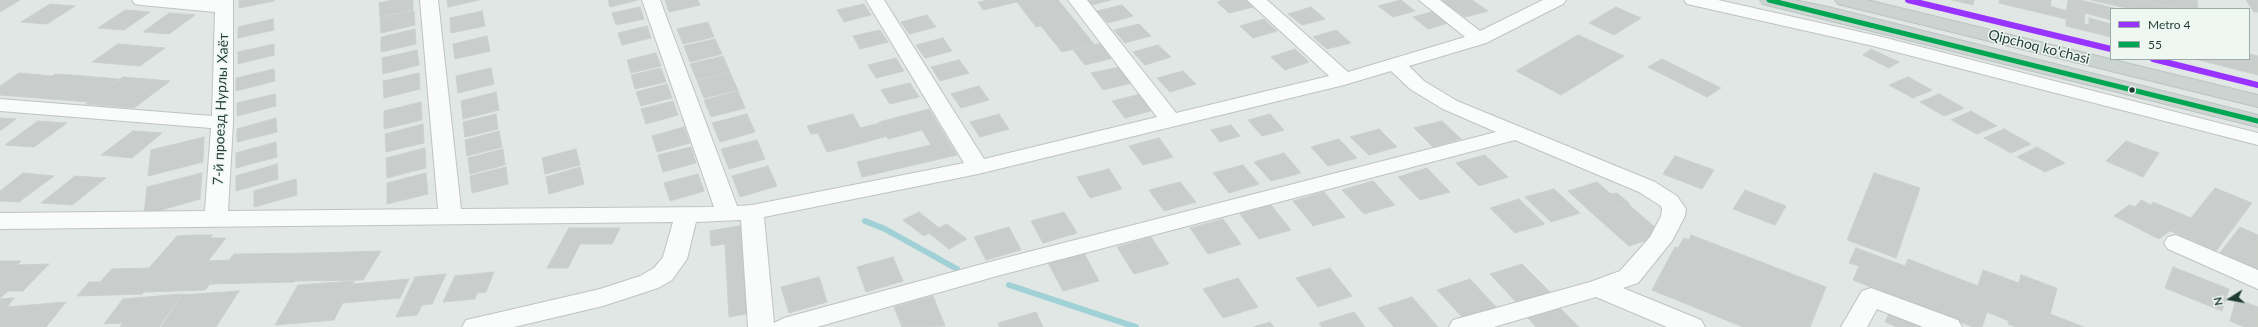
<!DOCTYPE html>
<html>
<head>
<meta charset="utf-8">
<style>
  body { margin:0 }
  #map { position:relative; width:2258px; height:327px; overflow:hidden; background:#e1e7e4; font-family:Lato,sans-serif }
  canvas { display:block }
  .legend { position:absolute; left:2110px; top:8px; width:140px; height:52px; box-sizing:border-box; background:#eff7f3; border:1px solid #9caca6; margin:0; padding:5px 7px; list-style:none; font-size:12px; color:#1f3b32 }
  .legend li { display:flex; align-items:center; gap:8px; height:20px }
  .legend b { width:20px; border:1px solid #9caca6 }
  .north { position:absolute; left:2210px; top:279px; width:40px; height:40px; -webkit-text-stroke:3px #eff7f3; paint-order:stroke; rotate:259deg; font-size:11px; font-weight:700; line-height:16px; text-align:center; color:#1f3b32 }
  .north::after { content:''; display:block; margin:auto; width:14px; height:18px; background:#1f3b32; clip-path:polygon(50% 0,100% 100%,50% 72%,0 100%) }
</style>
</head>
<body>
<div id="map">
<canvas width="2258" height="327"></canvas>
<ul class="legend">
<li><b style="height:5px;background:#93f"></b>Metro 4</li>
<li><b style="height:5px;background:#00a651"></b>55</li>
</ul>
<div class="north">N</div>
</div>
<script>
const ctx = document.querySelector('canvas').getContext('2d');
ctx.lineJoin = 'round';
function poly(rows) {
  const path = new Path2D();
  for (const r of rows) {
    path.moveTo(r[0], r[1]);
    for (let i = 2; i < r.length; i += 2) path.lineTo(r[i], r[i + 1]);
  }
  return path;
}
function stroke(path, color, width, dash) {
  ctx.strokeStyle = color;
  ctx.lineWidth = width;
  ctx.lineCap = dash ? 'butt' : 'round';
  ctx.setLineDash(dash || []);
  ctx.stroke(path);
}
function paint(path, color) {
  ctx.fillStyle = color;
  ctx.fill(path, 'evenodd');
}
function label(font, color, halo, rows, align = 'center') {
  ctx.font = font + ' Lato,sans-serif';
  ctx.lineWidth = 3;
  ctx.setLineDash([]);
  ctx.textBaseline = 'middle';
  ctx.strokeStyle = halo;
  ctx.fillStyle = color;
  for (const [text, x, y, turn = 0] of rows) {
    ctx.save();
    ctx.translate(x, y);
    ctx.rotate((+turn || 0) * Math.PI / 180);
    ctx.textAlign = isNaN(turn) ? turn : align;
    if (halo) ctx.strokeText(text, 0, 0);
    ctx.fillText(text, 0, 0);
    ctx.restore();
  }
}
const stream = poly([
  [865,221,885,229,957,269],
  [1009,285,1136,327]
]);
const building = poly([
  [0,0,20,0,0,12,0,0],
  [239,0,274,0,274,1,239,8,239,0],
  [393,0,413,0,413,10,380,17,379,3,393,0],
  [447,0,479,0,448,7,447,0],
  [608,0,638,0,610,7,608,0],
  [665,0,698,0,700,5,669,12,665,0],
  [988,0,1058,0,1073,18,1036,27,1017,2,983,10,978,2,988,0],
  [1087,0,1111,0,1092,5,1087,0],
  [1224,0,1245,0,1253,7,1229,13,1217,2,1224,0],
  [1401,0,1415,11,1393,17,1378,6,1401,0],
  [1441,0,1472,0,1488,11,1465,17,1441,0],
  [1952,0,1974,0,1973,5,1952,0],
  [2000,0,2051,0,2050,6,2067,11,2066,19,1999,3,2000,0],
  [2068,0,2080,0,2118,9,2111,9,2111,20,2067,8,2068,0],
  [2091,0,2139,0,2179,9,2131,9,2091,0],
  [2144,0,2197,0,2198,9,2178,8,2144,0],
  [2246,0,2258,0,2258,12,2254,12,2246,0],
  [50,4,75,6,47,24,21,22,50,4],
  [864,4,871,15,844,22,837,10,864,4],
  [1122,5,1133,16,1108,23,1097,11,1122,5],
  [640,7,644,19,616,25,612,13,640,7],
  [1311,7,1325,19,1302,25,1288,14,1311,7],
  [1616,7,1641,18,1614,35,1589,23,1616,7],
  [2067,8,2085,12,2084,24,2066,19,2067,8],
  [125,10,150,12,124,30,98,28,125,10],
  [414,11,415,25,381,33,380,18,414,11],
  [482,11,485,26,451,33,450,18,482,11],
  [1435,11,1451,22,1428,29,1413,17,1435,11],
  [169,13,195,15,169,34,143,32,169,13],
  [927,15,936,27,909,34,901,22,927,15],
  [1073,18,1094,44,1062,52,1041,26,1073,18],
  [2089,18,2111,24,2111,37,2066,26,2066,19,2089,25,2089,18],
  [273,19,274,30,238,38,238,27,273,19],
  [1264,19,1277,31,1253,38,1240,26,1264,19],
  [708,22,714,37,683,44,677,29,708,22],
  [1139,24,1151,36,1125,43,1114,30,1139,24],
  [647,26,651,38,622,45,618,33,647,26],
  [415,29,416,44,381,52,381,37,415,29],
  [880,30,888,42,860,49,853,36,880,30],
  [1336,30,1351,43,1327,49,1313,37,1336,30],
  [1578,35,1624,56,1561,95,1516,71,1578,35],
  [487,36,490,51,455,59,453,44,487,36],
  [943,38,952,51,925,58,916,45,943,38],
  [715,39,722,54,690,62,684,46,715,39],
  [1101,43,1113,58,1085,65,1073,50,1101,43],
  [118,44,165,48,140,66,92,62,118,44],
  [274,44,274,55,238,64,238,52,274,44],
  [1158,45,1171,57,1145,65,1133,52,1158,45],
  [1295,49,1309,62,1285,70,1271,57,1295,49],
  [1871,49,1899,62,1889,68,1863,55,1871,49],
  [417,50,419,65,383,74,382,58,417,50],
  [656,53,661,66,631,73,627,60,656,53],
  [2249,54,2258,56,2258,75,2195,59,2249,59,2249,54],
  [723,56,730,72,697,80,690,64,723,56],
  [896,58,904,71,876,78,868,65,896,58],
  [1662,59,1721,88,1707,97,1648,67,1662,59],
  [959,60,969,73,940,81,931,67,959,60],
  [1120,67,1132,83,1103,90,1091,73,1120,67],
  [491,68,494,84,458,93,456,76,491,68],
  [661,68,666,82,635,89,631,75,661,68],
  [274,69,275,81,236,91,236,78,274,69],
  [1183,71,1196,84,1170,92,1157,78,1183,71],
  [19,73,52,76,55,74,71,75,39,98,0,95,0,86,19,73],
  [419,73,420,89,384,98,383,81,419,73],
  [730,73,738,90,704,98,697,81,730,73],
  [71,75,119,79,88,102,39,98,71,75],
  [123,77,170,81,134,108,86,104,123,77],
  [1908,77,1932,90,1913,98,1889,85,1908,77],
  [910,83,919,97,890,104,881,90,910,83],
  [667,84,672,98,641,106,636,92,667,84],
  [979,86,989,100,961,108,951,94,979,86],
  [738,91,745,108,711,117,704,100,738,91],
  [496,92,499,110,463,119,461,101,496,92],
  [275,94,276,106,237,116,237,103,275,94],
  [1141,94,1154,110,1125,118,1112,101,1141,94],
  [1939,94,1964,108,1944,116,1920,102,1939,94],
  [673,101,678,115,646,124,641,109,673,101],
  [421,102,422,120,384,129,384,111,421,102],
  [929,109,957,155,862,177,857,162,931,145,922,130,888,139,879,122,929,109],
  [1971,111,1997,126,1977,134,1951,120,1971,111],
  [496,114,498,129,465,137,463,122,496,114],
  [747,114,755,132,720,142,712,123,747,114],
  [853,114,860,128,880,123,887,136,848,147,834,119,853,114],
  [999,114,1009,129,980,137,970,122,999,114],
  [1270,114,1284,130,1262,136,1248,120,1270,114],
  [0,118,16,119,0,131,0,118],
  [276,118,277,132,237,142,237,129,276,118],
  [834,119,848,147,827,152,818,133,811,134,807,126,834,119],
  [38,121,67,123,34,147,5,145,38,121],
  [1442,121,1461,139,1433,147,1414,128,1442,121],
  [423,124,424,143,386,152,385,134,423,124],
  [1231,125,1240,136,1220,142,1211,130,1231,125],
  [684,127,690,143,657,152,652,136,684,127],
  [1379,129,1397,147,1369,155,1350,137,1379,129],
  [2004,129,2031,144,2011,153,1984,138,2004,129],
  [133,131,162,133,132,158,101,155,133,131],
  [499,131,502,147,467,156,465,140,499,131],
  [204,137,203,162,148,176,151,150,204,137],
  [1159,138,1173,157,1143,165,1129,146,1159,138],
  [1339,139,1357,158,1328,166,1311,147,1339,139],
  [757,140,765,159,729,169,721,149,757,140],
  [2126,141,2159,153,2143,177,2106,161,2126,141],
  [276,142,277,157,236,168,236,153,276,142],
  [691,147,696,163,663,172,658,155,691,147],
  [2037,147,2065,163,2045,172,2017,157,2037,147],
  [425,148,426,168,387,178,386,158,425,148],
  [503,149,505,165,470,174,468,158,503,149],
  [576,149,580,165,545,174,542,158,576,149],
  [1284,153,1301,173,1271,181,1254,162,1284,153],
  [1485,155,1508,177,1479,186,1456,163,1485,155],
  [1675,156,1714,170,1702,189,1663,174,1675,156],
  [277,164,278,179,236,191,236,176,277,164],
  [1243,165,1259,184,1229,193,1213,173,1243,165],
  [768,166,777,186,740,197,732,176,768,166],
  [506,167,508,184,472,193,470,176,506,167],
  [580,167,584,184,549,194,546,177,580,167],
  [1427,168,1450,192,1420,200,1398,177,1427,168],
  [1109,169,1122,189,1090,198,1077,177,1109,169],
  [23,173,54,176,19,202,0,201,0,191,23,173],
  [202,173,200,199,144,215,147,187,202,173],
  [426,173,428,194,387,204,387,183,426,173],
  [1874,173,1920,188,1896,258,1847,240,1874,173],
  [698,174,704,191,670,201,664,183,698,174],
  [75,176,106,178,72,205,41,203,75,176],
  [296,179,297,195,254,207,254,191,296,179],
  [1373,181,1395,205,1364,214,1342,190,1373,181],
  [1180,182,1196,202,1164,211,1149,190,1180,182],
  [1597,182,1611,194,1617,193,1630,204,1594,215,1568,191,1597,182],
  [2215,188,2252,203,2216,251,2170,231,2175,227,2135,207,2141,200,2151,205,2153,202,2191,218,2215,188],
  [1554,189,1580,213,1551,222,1525,197,1554,189],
  [1745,190,1786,206,1775,225,1733,209,1745,190],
  [1324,192,1345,217,1313,226,1293,201,1324,192],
  [1519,199,1545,224,1515,233,1490,208,1519,199],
  [1628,204,1657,229,1656,237,1629,246,1594,215,1628,204],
  [1271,205,1291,230,1259,239,1240,214,1271,205],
  [2129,205,2135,207,2175,227,2159,239,2114,216,2129,205],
  [919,212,939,228,947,224,967,239,949,249,929,233,924,236,903,220,919,212],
  [1064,212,1077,233,1043,243,1031,221,1064,212],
  [1223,219,1241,244,1208,254,1190,228,1223,219],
  [744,225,751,313,729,317,725,244,711,246,710,231,744,225],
  [1009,227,1021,250,986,260,974,237,1009,227],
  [2240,227,2258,235,2258,270,2220,253,2240,227],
  [569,228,620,228,612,244,580,244,568,268,547,268,569,228],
  [192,235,142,294,77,296,89,282,100,282,112,269,149,268,177,236,192,235],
  [192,235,213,235,210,238,226,238,208,261,229,260,205,290,144,292,192,235],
  [1691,235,1826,287,1810,327,1743,327,1652,290,1675,247,1678,248,1684,238,1689,240,1691,235],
  [1151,237,1169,264,1134,274,1117,247,1151,237],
  [1856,248,1905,266,1908,259,1978,286,1983,270,2019,283,2009,321,1987,312,1982,327,1973,327,1853,280,1859,266,1849,263,1856,248],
  [381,251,363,280,295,281,316,253,381,251],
  [316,253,294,282,210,284,234,254,316,253],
  [1084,253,1099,281,1063,291,1048,263,1084,253],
  [893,257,903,281,866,292,857,267,893,257],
  [0,261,21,261,0,282,0,261],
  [49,264,23,291,8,291,0,298,0,282,17,265,49,264],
  [1522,264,1550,292,1517,303,1490,274,1522,264],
  [2173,267,2229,289,2222,311,2165,288,2173,267],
  [1330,268,1352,296,1318,307,1296,278,1330,268],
  [494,272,486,292,477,293,475,299,443,302,455,276,494,272],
  [446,274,432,304,422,305,417,315,396,317,415,277,446,274],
  [2021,275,2057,288,2047,327,2016,327,2008,324,2021,275],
  [819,277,827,302,789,313,781,287,819,277],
  [1238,278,1258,307,1223,318,1203,289,1238,278],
  [409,279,400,298,343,303,353,284,409,279],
  [1470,279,1497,308,1464,319,1437,290,1470,279],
  [354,281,334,320,275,325,298,285,354,281],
  [239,291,216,327,161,327,182,295,239,291],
  [182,294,159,327,120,327,123,323,104,324,123,299,182,294],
  [933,296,945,326,902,327,894,307,933,296],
  [1412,297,1438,327,1394,327,1378,308,1412,297],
  [14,298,7,307,0,315,0,299,14,298],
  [2236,299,2258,307,2258,327,2245,327,2230,321,2236,299],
  [66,302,46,327,0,327,0,315,7,307,66,302],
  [1560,308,1579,327,1536,327,1528,318,1560,308],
  [1891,309,1933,327,1897,327,1885,322,1891,309],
  [1036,312,1043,327,1000,327,998,323,1036,312],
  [1354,312,1365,327,1322,327,1319,323,1354,312],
  [2050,314,2084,327,2047,327,2050,314],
  [1270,322,1274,327,1253,327,1270,322]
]);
const minor = poly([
  [132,0,233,0,233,123,228,211,438,209,420,0,438,0,461,209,714,207,642,0,660,0,737,206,752,205,964,163,866,0,884,0,984,159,1157,117,1068,0,1087,0,1176,113,1329,76,1247,0,1267,0,1348,72,1465,37,1419,0,1440,0,1480,31,1543,0,1566,0,1563,4,1486,43,1409,66,1424,81,1457,101,1655,182,1677,196,1686,209,1685,216,1672,241,1638,283,1623,288,1701,320,1705,327,1667,327,1596,297,1494,327,1449,327,1453,320,1590,282,1620,271,1650,237,1661,216,1662,209,1661,206,1639,192,1515,140,997,276,817,327,748,327,741,220,696,222,687,259,672,280,658,288,603,306,514,327,462,327,466,320,475,318,600,289,640,276,654,268,663,257,673,222,0,229,0,213,205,211,211,128,0,111,0,99,212,116,215,12,141,5,135,4,132,0],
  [1391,71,1410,89,1443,109,1496,132,997,260,784,318,774,323,764,217,978,174,1344,85,1391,71],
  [1684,0,1718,0,1878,36,2258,133,2258,145,1869,45,1687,4,1684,0],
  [2176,235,2258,270,2258,289,2168,249,2164,243,2168,237,2176,235],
  [1871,288,1958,320,1962,327,1923,327,1877,309,1867,327,1841,327,1862,291,1871,288]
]);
const major = poly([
  [1760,0,1794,0,1828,7,2258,115,2258,127,1763,4,1760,0],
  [1835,0,1867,0,2258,95,2258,107,1838,4,1835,0]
]);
const bus1 = poly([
  [1769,0,2258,121]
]);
const metro1 = poly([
  [1908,0,2111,49],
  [2153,59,2258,85]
]);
const markers = [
  [2132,90,3.5,"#1f3b32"]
];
const streetNames = [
  ["Qipchoq ko'chasi",2039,47,14],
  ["7-й проезд Нурлы Хаёт",221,109,-88]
];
stroke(stream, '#a0d1d7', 6);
paint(building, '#c9cecc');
stroke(building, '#cad0cd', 1);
stroke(minor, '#bec4c1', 2);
stroke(major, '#bbc4c1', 2);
paint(minor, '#fafbfb');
paint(major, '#ccd4d1');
stroke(bus1, '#00a651', 5);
stroke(metro1, '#93f', 6);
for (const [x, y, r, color] of markers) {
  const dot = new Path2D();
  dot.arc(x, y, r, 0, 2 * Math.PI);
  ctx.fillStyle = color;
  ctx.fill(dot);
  stroke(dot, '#eff7f3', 1.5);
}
label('14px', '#1f3b32', '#eff7f3', streetNames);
</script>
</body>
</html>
